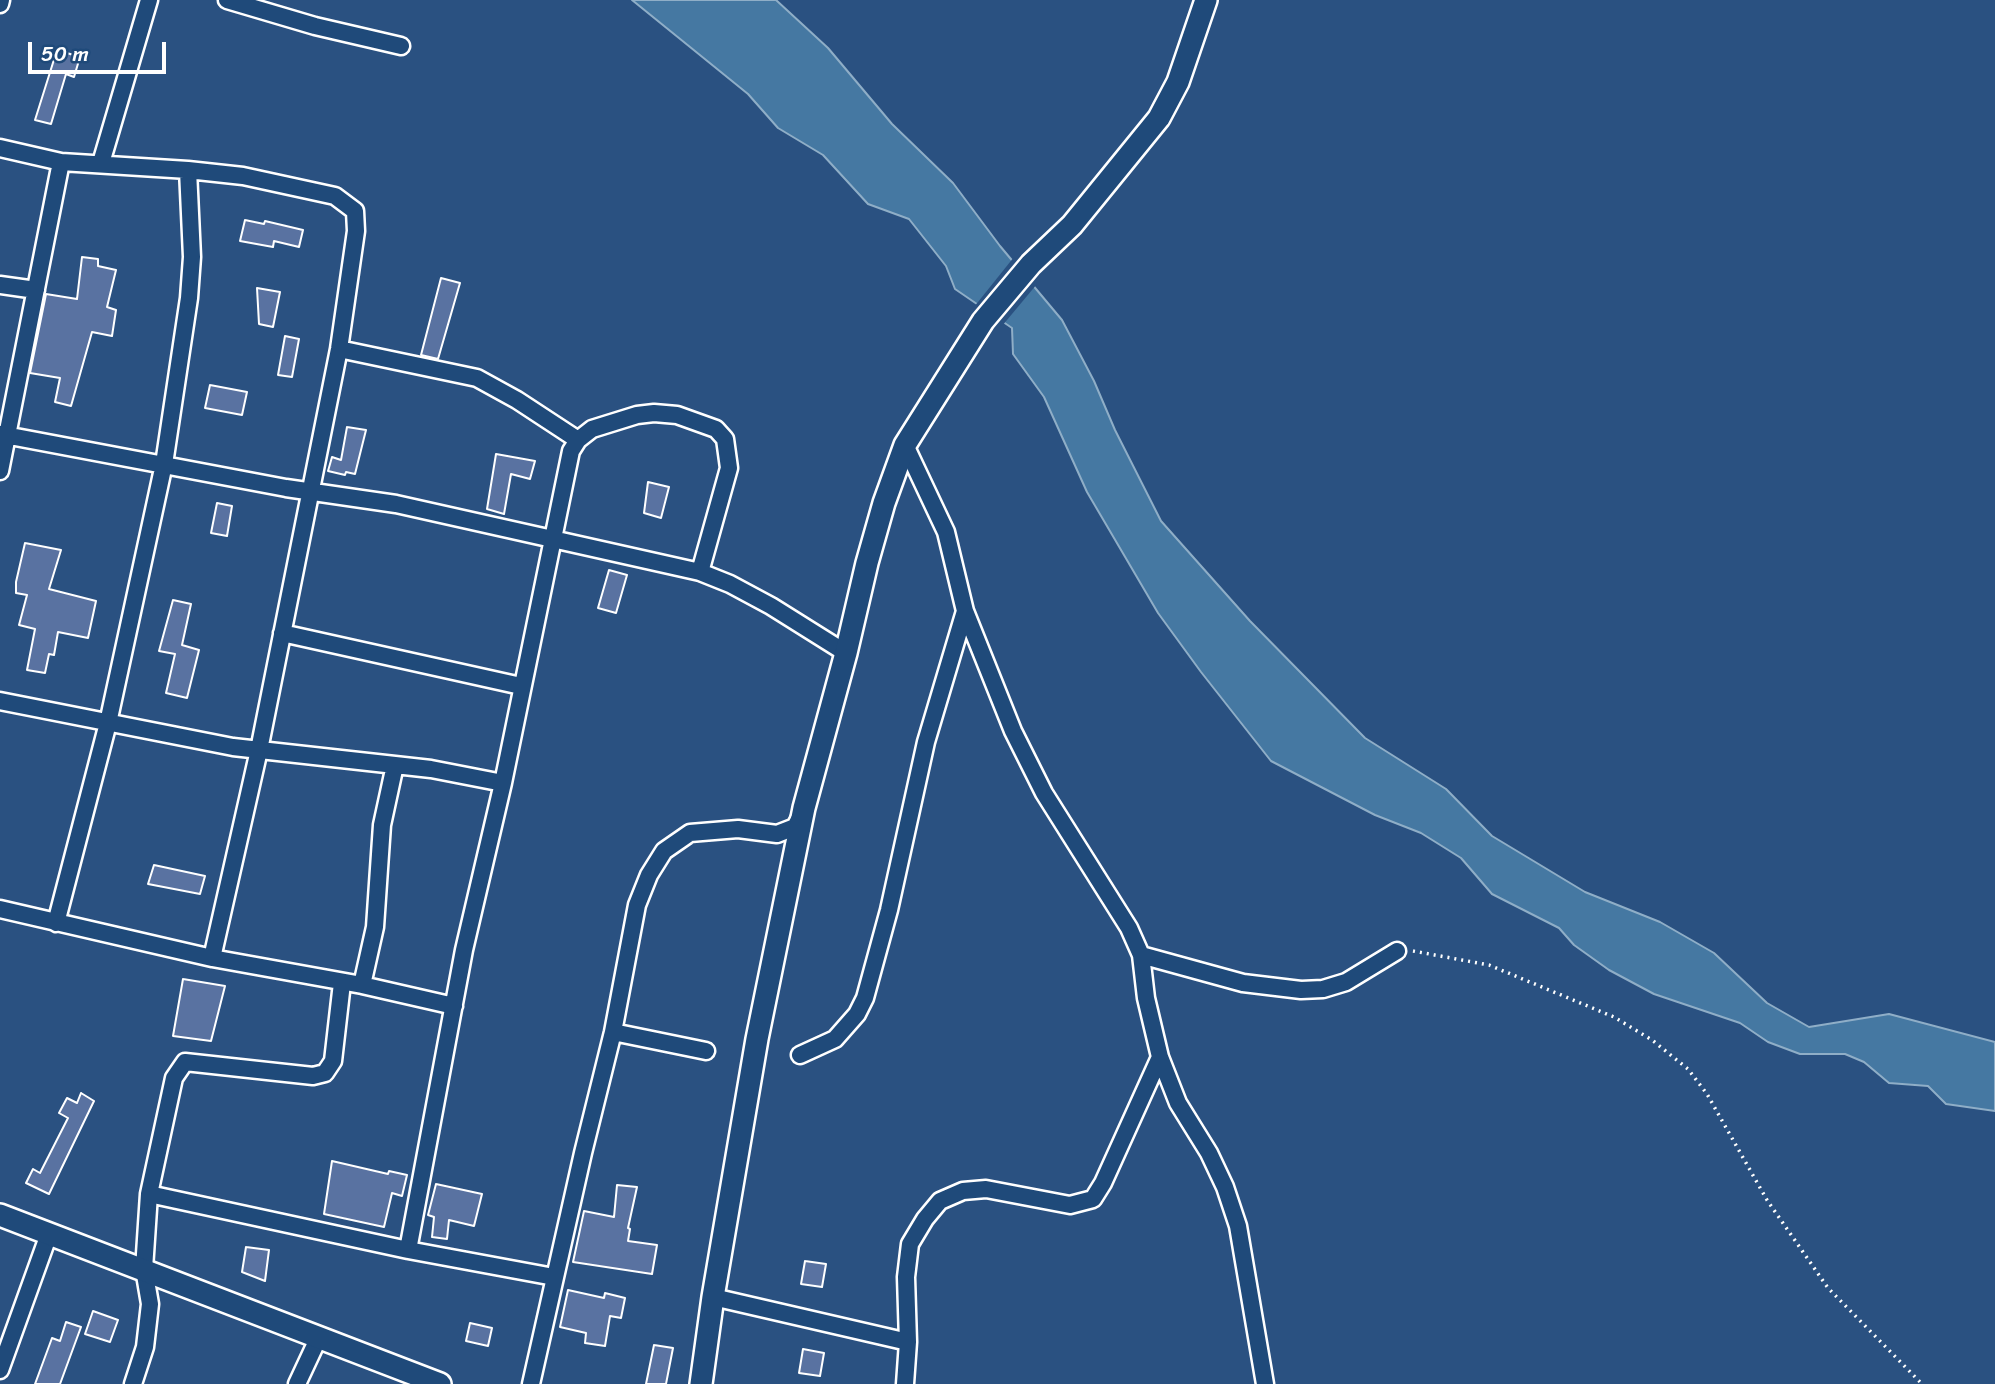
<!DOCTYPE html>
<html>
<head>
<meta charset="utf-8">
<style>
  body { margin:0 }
  #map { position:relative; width:1995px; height:1384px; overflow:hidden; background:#2a5181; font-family:Sriracha,sans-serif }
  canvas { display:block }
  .scale { position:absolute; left:28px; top:42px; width:138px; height:32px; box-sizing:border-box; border:4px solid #fff; border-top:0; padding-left:9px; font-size:21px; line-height:24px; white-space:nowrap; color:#fff; -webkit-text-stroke:5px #1f4a7a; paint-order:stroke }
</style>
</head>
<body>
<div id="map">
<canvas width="1995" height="1384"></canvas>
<div class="scale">50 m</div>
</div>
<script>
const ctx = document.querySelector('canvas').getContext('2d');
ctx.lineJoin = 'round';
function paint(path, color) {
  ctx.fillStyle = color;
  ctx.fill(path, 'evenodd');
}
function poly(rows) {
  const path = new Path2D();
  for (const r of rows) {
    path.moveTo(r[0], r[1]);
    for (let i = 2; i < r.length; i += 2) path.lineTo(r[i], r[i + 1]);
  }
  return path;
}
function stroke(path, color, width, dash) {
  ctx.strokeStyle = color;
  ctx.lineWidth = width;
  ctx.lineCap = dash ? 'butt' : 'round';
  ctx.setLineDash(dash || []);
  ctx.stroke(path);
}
const water = poly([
  [632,0,776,0,828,48,892,124,953,183,1000,246,1062,320,1094,381,1115,430,1161,521,1250,621,1365,738,1446,789,1492,836,1585,892,1660,922,1714,953,1767,1003,1809,1027,1889,1014,1995,1042,1995,1111,1946,1104,1928,1086,1889,1083,1864,1062,1845,1054,1800,1054,1768,1042,1740,1023,1654,994,1609,970,1574,945,1559,928,1492,894,1461,858,1421,833,1375,815,1271,761,1201,672,1158,613,1087,492,1044,397,1013,354,1012,328,955,289,946,266,909,219,868,204,823,155,778,128,748,94,632,0]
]);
const pier = poly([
  [1014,257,1037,284,1002,326,974,307]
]);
const building = poly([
  [57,50,80,57,74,77,66,74,51,124,35,120,57,50],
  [245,220,264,224,265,221,303,230,299,247,274,241,273,247,240,241,245,220],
  [82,257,98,259,98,266,116,270,107,307,116,310,112,336,92,332,71,406,55,402,60,378,30,373,46,294,77,299,82,257],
  [441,278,460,283,438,359,421,355,441,278],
  [257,288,280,292,273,327,259,324,257,288],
  [285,336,299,339,292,377,278,375,285,336],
  [210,385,247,392,242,415,205,408,210,385],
  [347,427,366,430,355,474,346,472,345,475,328,471,332,457,341,460,347,427],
  [496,454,535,461,530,479,511,474,504,514,487,509,496,454],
  [648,482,669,487,661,518,644,513,648,482],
  [217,503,232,506,227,536,211,533,217,503],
  [25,543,61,550,49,589,96,601,88,638,58,632,54,655,49,654,45,673,27,670,35,629,19,625,27,595,16,593,16,582,25,543],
  [609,570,627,575,616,613,598,608,609,570],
  [173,600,191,604,182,645,199,650,187,698,166,693,175,654,159,651,173,600],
  [154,865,205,876,200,894,148,884,154,865],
  [183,979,225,986,211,1041,173,1036,183,979],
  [81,1093,94,1101,49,1194,26,1183,33,1169,40,1173,68,1118,59,1113,67,1098,77,1103,81,1093],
  [332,1161,388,1174,389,1171,407,1175,402,1196,392,1193,384,1227,324,1214,332,1161],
  [436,1184,482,1194,474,1226,449,1220,447,1239,432,1237,434,1217,428,1215,436,1184],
  [617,1185,637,1187,628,1228,630,1229,628,1241,657,1245,652,1274,573,1262,584,1211,614,1217,617,1185],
  [246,1247,269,1250,265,1281,242,1272,246,1247],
  [805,1261,826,1264,822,1287,801,1284,805,1261],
  [568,1290,604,1298,605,1293,625,1298,621,1318,610,1316,605,1346,585,1343,586,1333,560,1327,568,1290],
  [93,1311,118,1320,110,1342,85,1334,93,1311],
  [66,1322,81,1327,60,1384,35,1384,52,1338,60,1341,66,1322],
  [470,1323,492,1328,488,1346,466,1341,470,1323],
  [654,1345,673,1348,666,1384,646,1384,654,1345],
  [803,1349,824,1353,820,1376,799,1373,803,1349]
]);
const path = poly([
  [1413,951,1489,965,1614,1017,1652,1040,1688,1069,1707,1094,1767,1200,1828,1288,1922,1384]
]);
const street = poly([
  [227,0,315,26,401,46],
  [0,4,1,0],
  [0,148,61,162,188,170,243,176,335,196,355,211,356,231,339,349,259,750,212,958],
  [101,163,149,0],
  [0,285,36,290],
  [339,349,477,378,517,400,578,440],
  [0,434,286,488,396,504,700,572,730,584,771,606,846,653],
  [905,445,946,532,965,611,1013,731,1044,793,1129,928,1141,955,1146,998,1160,1057,1178,1103,1209,1153,1225,1187,1238,1226,1265,1384],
  [0,471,61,162],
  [282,633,521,686],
  [0,701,233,747,431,769,503,783],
  [0,909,212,958,362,985,454,1006],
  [56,923,108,723,164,464,189,298,192,257,188,170],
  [1141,955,1243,983,1301,990,1323,989,1346,982,1397,951],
  [362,985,375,927,382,825,395,765],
  [613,1032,706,1051],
  [800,1055,835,1039,857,1014,865,998,889,910,926,742,965,611],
  [149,1194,408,1250,554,1277],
  [408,1250,464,950,503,783,571,451,578,440,592,429,637,415,654,413,677,415,716,429,725,439,729,468,700,572],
  [713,1297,908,1342],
  [0,1370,49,1234],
  [133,1384,145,1347,150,1304,144,1269,149,1194,174,1078,185,1062,313,1076,325,1073,333,1061,342,983],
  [297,1384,318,1339],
  [531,1384,583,1153,613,1032,637,905,649,875,664,851,690,833,738,829,777,834,795,827,802,814],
  [905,1384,908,1342,906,1277,910,1244,925,1219,940,1201,963,1191,986,1189,1070,1205,1093,1199,1103,1183,1160,1057]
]);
const secondary = poly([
  [0,1215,440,1384],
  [701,1384,713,1297,757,1039,804,808,846,653,867,563,884,503,905,445,983,321,1031,264,1072,225,1159,118,1178,82,1206,0]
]);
paint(water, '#4578a2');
stroke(water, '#8faec7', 2);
paint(pier, '#2a5181');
paint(building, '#5972a1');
stroke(building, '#fff', 2);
stroke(street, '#fff', 21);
stroke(secondary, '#fff', 26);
stroke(path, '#fff', 3.5, [2, 5]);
stroke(street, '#1f4a7a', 16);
stroke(secondary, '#1f4a7a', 21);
</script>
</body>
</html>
